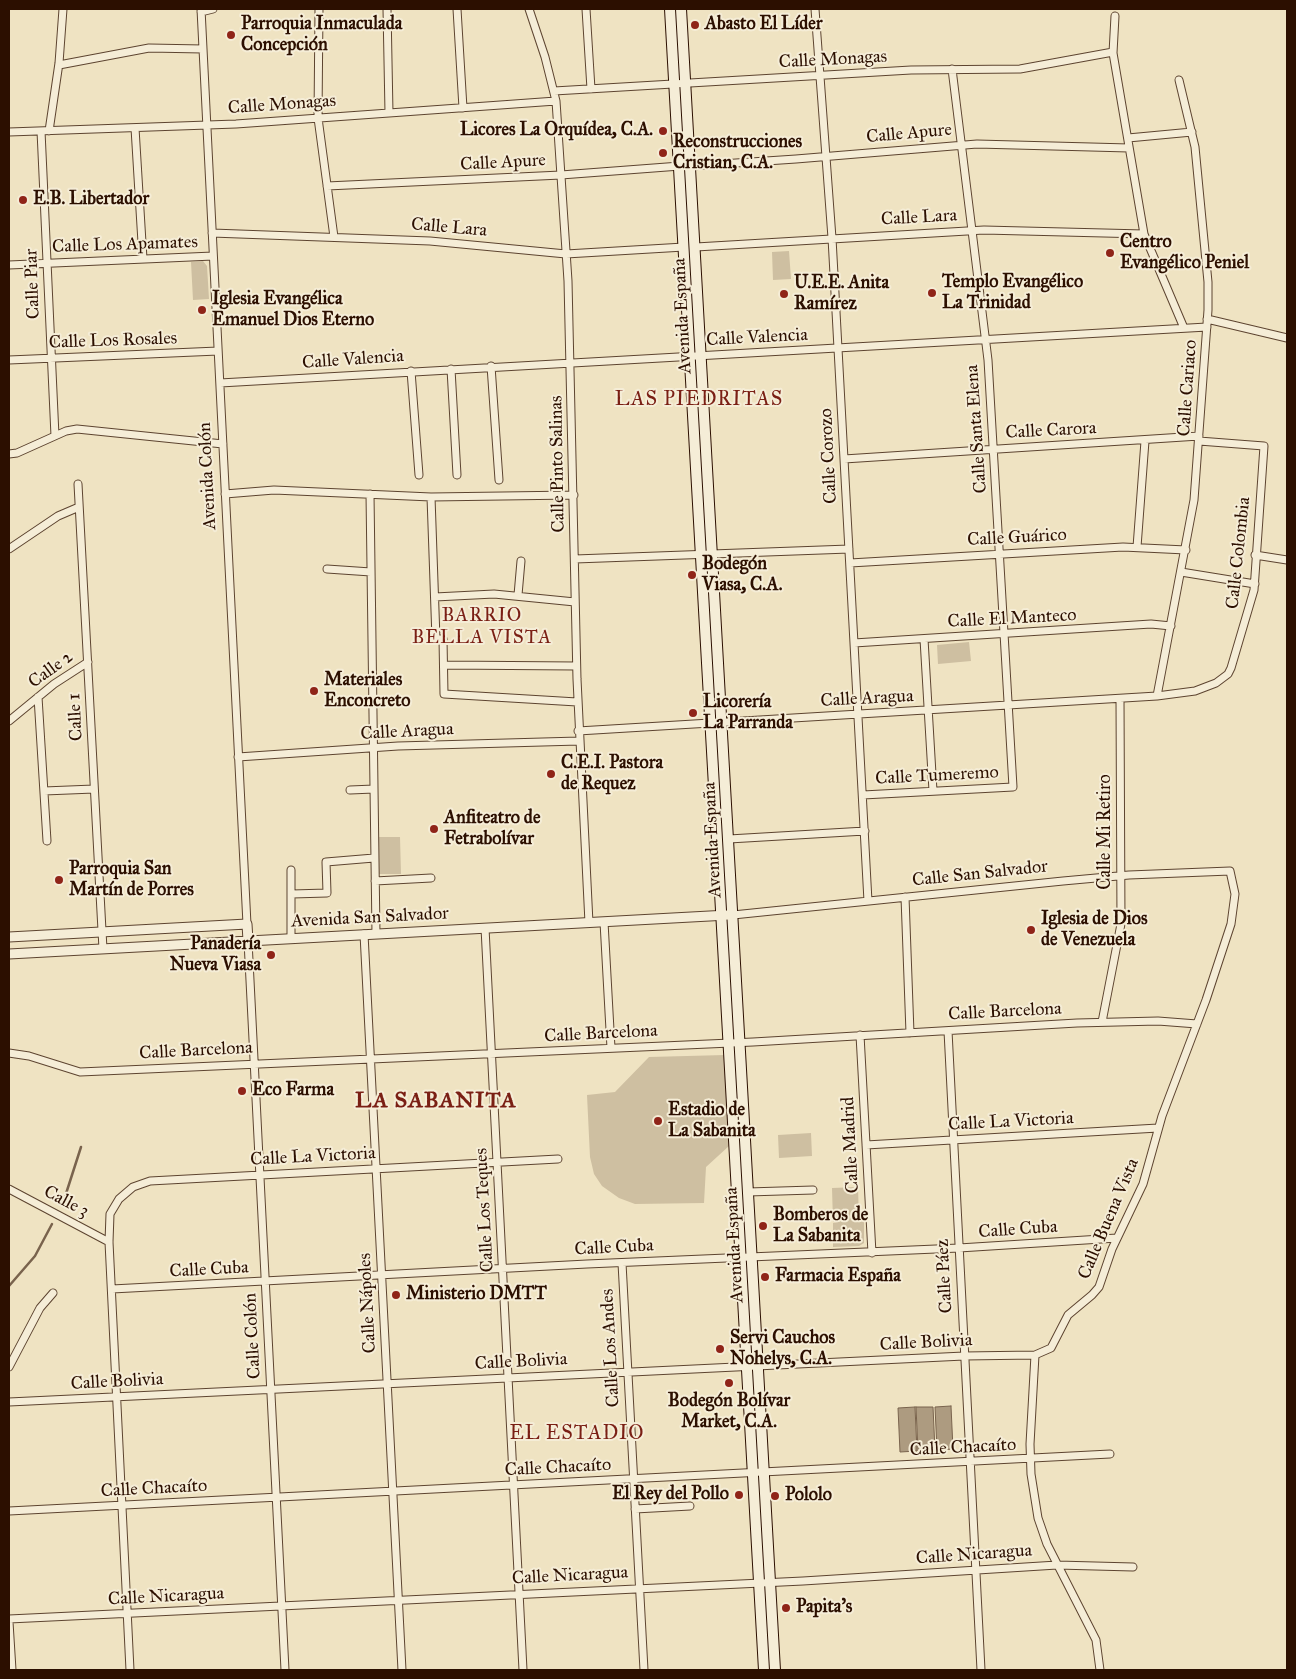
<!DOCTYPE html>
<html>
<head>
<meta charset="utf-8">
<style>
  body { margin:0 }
  #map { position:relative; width:1296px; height:1679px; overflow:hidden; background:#efe3c2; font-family:"IM FELL Great Primer",serif }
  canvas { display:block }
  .frame { position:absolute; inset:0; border:10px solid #2c0f00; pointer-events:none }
</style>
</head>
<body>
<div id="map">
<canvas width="1296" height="1679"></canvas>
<div class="frame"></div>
</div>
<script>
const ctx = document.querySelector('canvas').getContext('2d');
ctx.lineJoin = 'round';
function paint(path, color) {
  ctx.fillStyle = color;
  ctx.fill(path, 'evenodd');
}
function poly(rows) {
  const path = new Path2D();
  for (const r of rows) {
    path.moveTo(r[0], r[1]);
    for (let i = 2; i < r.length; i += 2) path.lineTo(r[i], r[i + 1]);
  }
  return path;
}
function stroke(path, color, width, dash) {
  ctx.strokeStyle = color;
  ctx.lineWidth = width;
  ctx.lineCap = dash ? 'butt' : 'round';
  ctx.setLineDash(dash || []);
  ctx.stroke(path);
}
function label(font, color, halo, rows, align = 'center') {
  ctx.font = font + ' "IM FELL Great Primer",serif';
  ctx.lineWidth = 4;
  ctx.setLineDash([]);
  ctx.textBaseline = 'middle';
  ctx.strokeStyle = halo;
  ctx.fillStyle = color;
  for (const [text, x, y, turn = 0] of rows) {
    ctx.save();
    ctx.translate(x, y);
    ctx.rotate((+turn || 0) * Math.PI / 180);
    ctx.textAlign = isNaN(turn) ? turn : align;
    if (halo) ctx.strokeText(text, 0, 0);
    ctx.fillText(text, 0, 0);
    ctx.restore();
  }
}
const green = poly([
  [679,93,684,138,694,301,691,292],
  [789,251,791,279,773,280,772,252],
  [203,261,207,266,209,299,193,300,191,262],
  [969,642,971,661,938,664,937,645],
  [378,837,400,837,401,874,379,874],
  [734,1051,736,1051,746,1251,745,1251],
  [725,1055,729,1146,706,1167,704,1203,635,1204,619,1198,602,1186,594,1174,590,1157,587,1095,615,1092,649,1057],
  [811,1133,812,1156,779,1158,778,1135],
  [858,1187,859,1221,864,1221,864,1243,859,1246,833,1247,833,1223,837,1222,833,1222,832,1188]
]);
const water = poly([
  [951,1406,953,1449,937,1450,935,1407,951,1406],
  [915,1407,917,1451,900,1452,898,1408,915,1407],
  [916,1407,933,1407,935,1450,918,1451,916,1407]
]);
const stream = poly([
  [63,1203,81,1147],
  [9,1286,35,1256,52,1224]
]);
const minor = poly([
  [201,9,247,924],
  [319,9,318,118,334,237],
  [387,9,389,113],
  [457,9,463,108],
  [529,9,545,57,556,101,568,281,577,679,589,923],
  [586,9,591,89],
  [815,9,832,238,868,901],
  [201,12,213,9],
  [1115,16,1113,53,1144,234,1184,328],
  [59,65,149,48,203,49],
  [554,91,911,70,1020,69,1113,52],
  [135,128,143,259],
  [41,131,55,436],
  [49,131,59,63,63,9],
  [9,132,236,124,556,101],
  [1128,138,1192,132],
  [691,166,796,159,977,144,1129,148],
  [327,186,561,175,680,166],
  [212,233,430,241,566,254,684,247],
  [696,247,984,230,1144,234],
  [9,265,213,256],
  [1207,319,1287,338],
  [9,360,218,351],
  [491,366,499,480],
  [451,369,457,475],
  [411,371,419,475],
  [220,383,1207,327],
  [9,454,17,453,66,431,77,429,223,444],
  [844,459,1199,436],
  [78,484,103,949],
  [225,494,274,490,431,497,574,495],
  [370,494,376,934],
  [431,497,436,639,443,639,444,694,577,702],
  [1137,547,1145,441],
  [9,549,58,516,79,507],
  [1255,555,1287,560],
  [575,559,849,549],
  [850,563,1123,547,1186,550],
  [327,569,371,572],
  [1181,572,1255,584],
  [518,595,521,561],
  [435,597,494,594,575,602],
  [924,639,933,791],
  [854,643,1151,624,1171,626],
  [444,665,576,666],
  [1157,696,1194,500,1208,310,1208,282,1195,147,1179,80],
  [38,697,47,841],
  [9,721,54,684,88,662],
  [578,731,1157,696,1195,691,1216,683,1228,674,1231,668,1254,590,1264,446,1199,441],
  [238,757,398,746,579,741],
  [350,790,374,789],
  [44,791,94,789],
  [863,795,1013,787,988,360,952,69],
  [729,839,865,831],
  [291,870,291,938],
  [375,881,431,878],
  [292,894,327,893,326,862,374,858],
  [905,897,910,1033],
  [604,922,611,1048],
  [485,928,523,1670],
  [364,934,402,1670],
  [248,941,285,1670],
  [1102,1022,1121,924,1120,699],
  [948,1031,981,1670],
  [860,1035,872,1253],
  [9,1053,29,1056,80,1072,753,1042,1077,1023,1158,1021,1197,1024],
  [866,1145,1158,1128],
  [9,1189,109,1242],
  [748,1192,813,1190],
  [622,1263,644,1670],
  [112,1289,587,1264,959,1248,1117,1238],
  [1035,1355,1030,1444,1031,1474,1038,1518,1047,1544,1096,1640,1100,1670],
  [9,1367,40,1308,53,1293],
  [9,1402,964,1356,1035,1355,1051,1348,1068,1315,1092,1295,1099,1287,1112,1249,1143,1184,1162,1116,1206,1000,1231,924,1235,894,1230,871,1129,875,1063,881,733,915],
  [635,1509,690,1506],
  [9,1511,1110,1454],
  [9,1619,803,1581,1057,1565,1133,1567],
  [9,1622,12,1670],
  [130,1670,109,1242,110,1214,119,1199,133,1187,150,1181,558,1159]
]);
const tertiary = poly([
  [9,937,247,924,248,941],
  [9,954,728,915]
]);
const secondary = poly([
  [670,9,764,1670],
  [681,9,775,1670]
]);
const markers = [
  [695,25,5,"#8f2418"],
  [231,35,5,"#8f2418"],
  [663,131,5,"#8f2418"],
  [663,153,5,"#8f2418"],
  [23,200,5,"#8f2418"],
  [1110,253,5,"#8f2418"],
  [932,293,5,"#8f2418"],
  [784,294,5,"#8f2418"],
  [202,310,5,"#8f2418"],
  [692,575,5,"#8f2418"],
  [314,691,5,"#8f2418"],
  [693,713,5,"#8f2418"],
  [551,774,5,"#8f2418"],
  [434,829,5,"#8f2418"],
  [59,880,5,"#8f2418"],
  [1031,930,5,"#8f2418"],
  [271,955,5,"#8f2418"],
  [242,1091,5,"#8f2418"],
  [658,1121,5,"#8f2418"],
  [763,1226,5,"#8f2418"],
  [765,1277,5,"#8f2418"],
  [396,1295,5,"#8f2418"],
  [720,1349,5,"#8f2418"],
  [729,1383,5,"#8f2418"],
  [739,1495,5,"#8f2418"],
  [775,1496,5,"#8f2418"],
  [786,1608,5,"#8f2418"]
];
const poiNames = [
  ["Parroquia Inmaculada",241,25],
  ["Concepción",241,46],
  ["Abasto El Líder",705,25],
  ["Licores La Orquídea, C.A.",653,131,"right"],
  ["Reconstrucciones",673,143],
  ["Cristian, C.A.",673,164],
  ["E.B. Libertador",33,200],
  ["Centro",1120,243],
  ["Evangélico Peniel",1120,264],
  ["Templo Evangélico",942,283],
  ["La Trinidad",942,304],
  ["U.E.E. Anita",794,284],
  ["Ramírez",794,305],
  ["Iglesia Evangélica",212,300],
  ["Emanuel Dios Eterno",212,321],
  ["Bodegón",702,565],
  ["Viasa, C.A.",702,586],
  ["Materiales",324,681],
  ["Enconcreto",324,702],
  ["Licorería",703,703],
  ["La Parranda",703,724],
  ["C.E.I. Pastora",561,764],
  ["de Requez",561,785],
  ["Anfiteatro de",444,819],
  ["Fetrabolívar",444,840],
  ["Parroquia San",69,870],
  ["Martín de Porres",69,891],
  ["Iglesia de Dios",1041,920],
  ["de Venezuela",1041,941],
  ["Panadería",261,945,"right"],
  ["Nueva Viasa",261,966,"right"],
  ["Eco Farma",252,1091],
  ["Estadio de",668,1111],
  ["La Sabanita",668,1132],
  ["Bomberos de",773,1216],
  ["La Sabanita",773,1237],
  ["Farmacia España",775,1277],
  ["Ministerio DMTT",406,1295],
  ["Servi Cauchos",730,1339],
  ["Nohelys, C.A.",730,1360],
  ["Bodegón Bolívar",729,1402,"center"],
  ["Market, C.A.",729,1423,"center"],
  ["El Rey del Pollo",729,1495,"right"],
  ["Pololo",785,1496],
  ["Papita's",796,1608]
];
const streetNames = [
  ["Calle Monagas",833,60,-3],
  ["Calle Monagas",282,105,-4],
  ["Calle Apure",909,134,-5],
  ["Calle Apure",503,163,-3],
  ["Calle Lara",919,218,-3],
  ["Calle Lara",449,228,5],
  ["Calle Los Apamates",125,245,-2],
  ["Calle Piar",33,284,-92],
  ["Avenida España",683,316,-93],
  ["Calle Valencia",757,338,-3],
  ["Calle Los Rosales",113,341,-2],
  ["Calle Valencia",353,360,-4],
  ["Calle Cariaco",1188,388,-86],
  ["Calle Santa Elena",977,429,-94],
  ["Calle Carora",1051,431,-3],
  ["Calle Corozo",829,456,-93],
  ["Calle Pinto Salinas",558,464,-91],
  ["Avenida Colón",208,476,-93],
  ["Calle Guárico",1017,538,-3],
  ["Calle Colombia",1239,553,-84],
  ["Calle El Manteco",1012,619,-3],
  ["Calle 2",51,670,-36],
  ["Calle Aragua",867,699,-3],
  ["Calle 1",76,717,-93],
  ["Calle Aragua",407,732,-3],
  ["Calle Tumeremo",937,776,-3],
  ["Calle Mi Retiro",1106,832,-90],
  ["Avenida España",713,840,-93],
  ["Calle San Salvador",980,874,-6],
  ["Avenida San Salvador",370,918,-3],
  ["Calle Barcelona",1005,1012,-3],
  ["Calle Barcelona",601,1034,-3],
  ["Calle Barcelona",196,1051,-3],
  ["Calle La Victoria",1011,1122,-3],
  ["Calle Madrid",851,1145,-93],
  ["Calle La Victoria",313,1157,-3],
  ["Calle 3",66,1202,28],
  ["Calle Los Teques",485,1210,-93],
  ["Calle Buena Vista",1109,1219,-67],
  ["Calle Cuba",1018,1230,-4],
  ["Avenida España",735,1245,-93],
  ["Calle Cuba",614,1248,-3],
  ["Calle Cuba",209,1270,-3],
  ["Calle Páez",945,1276,-93],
  ["Calle Nápoles",368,1303,-93],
  ["Calle Colón",253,1336,-93],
  ["Calle Bolivia",926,1343,-3],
  ["Calle Los Andes",611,1348,-93],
  ["Calle Bolivia",521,1362,-3],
  ["Calle Bolivia",117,1382,-3],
  ["Calle Chacaíto",963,1448,-3],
  ["Calle Chacaíto",558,1468,-3],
  ["Calle Chacaíto",154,1489,-3],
  ["Calle Nicaragua",974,1555,-4],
  ["Calle Nicaragua",570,1576,-3],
  ["Calle Nicaragua",166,1597,-3]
];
const neighbourhoodNames = [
  ["BARRIO",482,616],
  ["BELLA VISTA",482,638]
];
const quarterNames = [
  ["LAS PIEDRITAS",699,400],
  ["EL ESTADIO",577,1434]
];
const districtNames = [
  ["LA SABANITA",436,1102]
];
paint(green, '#cebfa1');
paint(water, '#ad9b80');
stroke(water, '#79634d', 1);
stroke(stream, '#79634d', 2.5);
stroke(minor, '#5d4430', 9);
stroke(tertiary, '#5d4430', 11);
stroke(secondary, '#2c0f00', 12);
stroke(minor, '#f5edd7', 7);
stroke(tertiary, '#f5edd7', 9);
stroke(secondary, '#f5edd7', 10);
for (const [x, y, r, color] of markers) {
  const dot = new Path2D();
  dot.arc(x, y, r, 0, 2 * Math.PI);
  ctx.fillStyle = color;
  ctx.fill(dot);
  stroke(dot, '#f5edd7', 2);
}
label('bold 18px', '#2c0f00', '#f5edd7', poiNames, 'left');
label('18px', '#2c0f00', '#f5edd7', streetNames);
ctx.letterSpacing = '1px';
label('19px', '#7a1f14', '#f5edd7', neighbourhoodNames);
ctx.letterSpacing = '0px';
ctx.letterSpacing = '1px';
label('20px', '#7a1f14', '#f5edd7', quarterNames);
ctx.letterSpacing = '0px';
ctx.letterSpacing = '1px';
label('bold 22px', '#7a1f14', '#f5edd7', districtNames);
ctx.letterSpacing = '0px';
</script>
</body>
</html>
